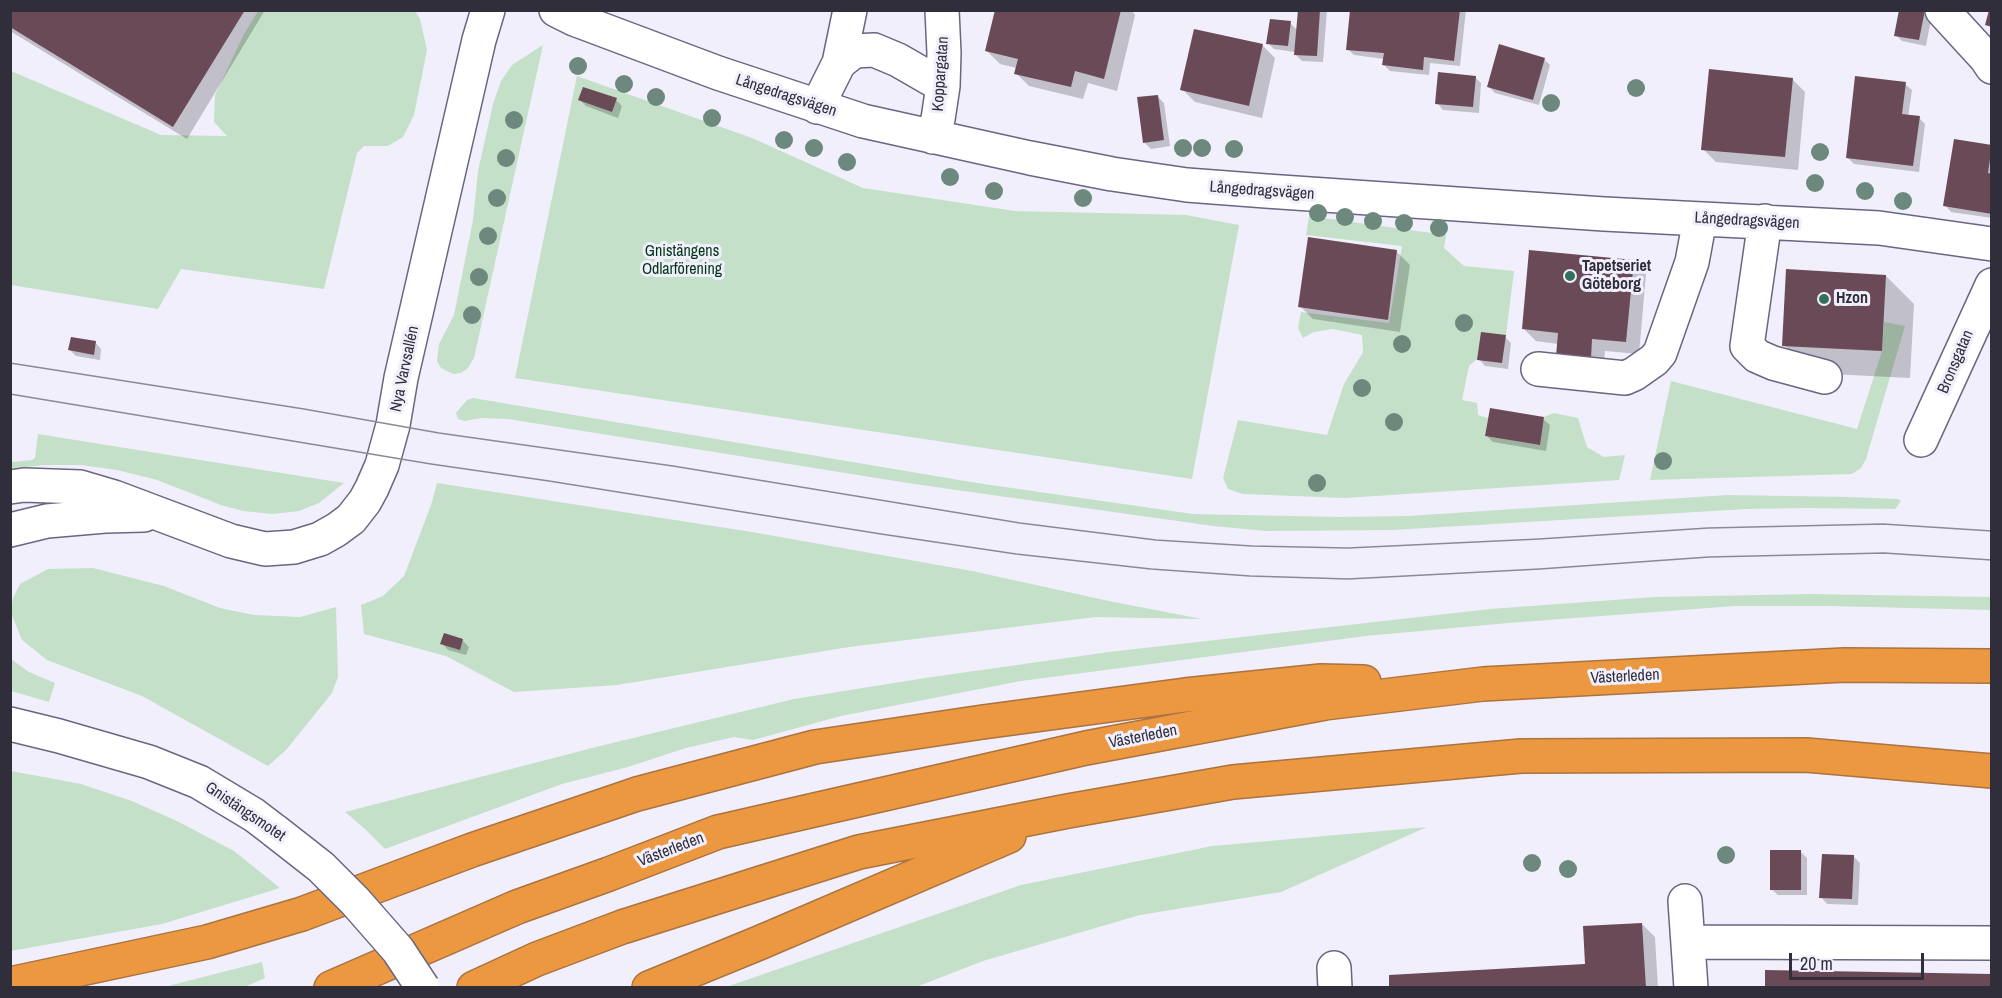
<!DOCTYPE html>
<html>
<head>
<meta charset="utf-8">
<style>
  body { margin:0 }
  #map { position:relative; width:2002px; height:998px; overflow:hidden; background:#f2effd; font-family:"Archivo Narrow",sans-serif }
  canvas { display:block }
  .frame { position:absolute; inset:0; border:12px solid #312e3b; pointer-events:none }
  .scale { position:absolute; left:1789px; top:953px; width:135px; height:27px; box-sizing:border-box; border:3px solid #312e3b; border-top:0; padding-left:8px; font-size:18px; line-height:21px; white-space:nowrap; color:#312e3b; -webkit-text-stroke:4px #f2effd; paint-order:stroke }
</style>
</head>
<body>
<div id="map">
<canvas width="2002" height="998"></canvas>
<div class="frame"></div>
<div class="scale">20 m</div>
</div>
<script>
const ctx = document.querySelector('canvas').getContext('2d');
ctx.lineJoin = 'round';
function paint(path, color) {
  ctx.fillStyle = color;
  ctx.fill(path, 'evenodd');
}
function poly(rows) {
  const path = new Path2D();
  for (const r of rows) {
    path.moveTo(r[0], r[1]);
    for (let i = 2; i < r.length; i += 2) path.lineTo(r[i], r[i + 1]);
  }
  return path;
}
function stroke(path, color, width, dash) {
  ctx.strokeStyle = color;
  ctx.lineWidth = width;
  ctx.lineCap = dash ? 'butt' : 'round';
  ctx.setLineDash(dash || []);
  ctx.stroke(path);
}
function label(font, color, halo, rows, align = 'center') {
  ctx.font = font + ' "Archivo Narrow",sans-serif';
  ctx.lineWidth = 6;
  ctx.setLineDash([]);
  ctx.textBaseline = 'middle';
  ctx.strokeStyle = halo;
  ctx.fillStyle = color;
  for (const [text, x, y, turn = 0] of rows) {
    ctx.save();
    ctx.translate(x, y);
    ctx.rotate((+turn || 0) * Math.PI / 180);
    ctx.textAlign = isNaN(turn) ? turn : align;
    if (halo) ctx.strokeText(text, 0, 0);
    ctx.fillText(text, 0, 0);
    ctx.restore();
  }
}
const green = poly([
  [258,11,415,11,420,19,427,50,414,115,403,137,388,146,364,146,357,153,324,289,181,269,158,309,11,285,11,71,161,135,227,136,214,122,215,95,243,36],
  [543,45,474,358,468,368,461,373,453,374,441,368,437,361,439,344,454,315,473,220,478,171,493,104,501,81,512,65],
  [577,76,752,138,863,188,1015,211,1186,215,1239,225,1192,479,515,378],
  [1309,216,1446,235,1444,248,1464,266,1514,271,1506,335,1469,366,1462,400,1477,403,1478,415,1488,418,1485,436,1539,445,1544,417,1554,413,1578,418,1587,447,1604,457,1625,455,1619,480,1345,498,1243,494,1228,489,1223,478,1238,420,1327,435,1344,384,1363,352,1362,335,1333,329,1314,332,1303,338,1298,328,1301,312,1389,323,1402,246,1306,235],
  [1884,322,1905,326,1866,459,1861,468,1852,474,1650,480,1671,381,1857,429,1882,351],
  [473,398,977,483,1193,514,1339,517,1408,516,1728,495,1849,497,1898,499,1901,501,1895,509,1803,508,1747,509,1392,530,1266,531,1213,526,914,484,508,419,481,418,465,421,458,419,456,413,460,408,467,400],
  [38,434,344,483,319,503,299,511,272,514,243,511,221,505,157,480,117,470,81,465,43,465,11,469,11,462,32,460,35,458],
  [437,483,752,532,972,571,1109,601,1202,619,1096,617,849,647,617,685,514,692,446,656,364,634,361,605,383,596,404,576,431,505],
  [93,568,164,586,220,608,254,615,300,617,336,607,338,677,332,693,286,750,268,766,142,696,47,660,22,640,11,613,13,598,20,584,48,569],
  [1810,594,1991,597,1991,610,1829,606,1735,606,1508,623,1366,636,1021,681,841,716,753,740,734,737,686,748,628,767,562,784,385,849,365,829,345,812,600,746,794,699,925,678,1109,652,1490,609,1654,597],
  [11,659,29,672,55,683,49,702,11,691],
  [11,771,81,784,132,801,177,821,234,851,280,888,162,924,11,951],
  [1427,827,1281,892,1140,915,983,961,916,987,726,987,1021,885,1212,846],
  [262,962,265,978,245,987,164,987]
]);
const shadow = poly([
  [10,10,265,10,187,139,10,31],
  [997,10,1131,10,1135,15,1117,91,1088,83,1083,99,1029,86,1016,73,1017,68,1000,64,987,51],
  [1299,10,1327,10,1323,62,1302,61,1295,54,1295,52,1274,49,1268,43,1290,23,1297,30],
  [1352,10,1466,10,1460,66,1430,63,1429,75,1390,71,1383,64,1384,59,1354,55,1348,49],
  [1900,10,1928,10,1932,14,1926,46,1902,41,1896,35],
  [1262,45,1275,58,1262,118,1195,102,1182,89],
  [1544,59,1550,65,1539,105,1495,93,1489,87],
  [1475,77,1481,83,1479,113,1443,110,1437,103],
  [1792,79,1805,92,1798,170,1716,162,1703,149],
  [1905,84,1912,90,1908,117,1919,118,1925,124,1919,172,1854,164,1847,157],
  [1157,96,1164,103,1170,146,1151,149,1145,143,1139,98],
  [580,100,616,100,622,106,618,118,586,106],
  [1992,147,1992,218,1951,212,1945,205],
  [1397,252,1410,265,1400,332,1313,319,1300,306],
  [1633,261,1646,274,1639,354,1605,351,1603,372,1558,344,1536,341,1523,328],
  [1886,276,1914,304,1910,378,1812,373,1784,345],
  [1505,337,1511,343,1508,369,1485,366,1479,359],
  [95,342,101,349,100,360,76,356,70,350],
  [1543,419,1550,425,1546,451,1493,442,1487,436],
  [462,640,469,647,466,655,448,650,442,643],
  [1801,852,1807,858,1807,895,1778,895,1771,889],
  [1853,856,1860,863,1858,905,1827,904,1821,897],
  [1642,924,1655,937,1658,988,1391,988,1587,965]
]);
const building = poly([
  [10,10,245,10,173,127,10,27],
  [995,10,1121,10,1104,79,1075,71,1071,87,1014,74,1018,59,985,51],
  [1298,10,1320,10,1317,56,1294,55],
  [1350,10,1460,10,1454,61,1424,57,1423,70,1382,65,1384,53,1346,50],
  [1899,10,1925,10,1919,40,1894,36],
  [1989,10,1992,10,1992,27,1985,25],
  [1270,19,1291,21,1288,46,1266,44],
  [1194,29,1263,44,1249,106,1180,90],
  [1499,44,1545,58,1533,100,1487,87],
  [1709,69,1793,78,1785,157,1701,150],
  [1438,72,1476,76,1473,107,1435,104],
  [1855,76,1906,82,1902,114,1920,116,1913,166,1846,158],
  [583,87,617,98,612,112,578,100],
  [1158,95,1164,140,1143,143,1137,97],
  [1954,139,1992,145,1988,173,1992,174,1992,214,1943,206],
  [1308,237,1397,250,1388,320,1298,307],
  [1529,250,1634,260,1626,342,1592,339,1591,359,1556,356,1558,333,1522,329],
  [1786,269,1886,275,1882,351,1782,346],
  [1481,332,1506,335,1502,363,1477,360],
  [71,337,96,341,94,355,68,350],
  [1490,408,1544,417,1540,445,1485,436],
  [444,633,463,639,460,650,440,644],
  [1770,850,1801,850,1801,890,1770,890],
  [1822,854,1854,855,1852,899,1819,898],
  [1642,923,1646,988,1389,988,1389,975,1585,964,1583,926],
  [1765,970,1992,974,1992,988,1765,988]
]);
const minor = poly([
  [556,10,574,19,718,73,863,121,1030,158,1112,174,1187,185,1266,191,1604,214,1879,228,1992,244],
  [1942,10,1986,58,1992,67],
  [839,63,850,10],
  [817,107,839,63,854,51,874,50,898,60,943,86],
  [933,137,938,119,943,86,944,53,942,10],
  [1765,221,1747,346,1757,356,1773,363,1825,377],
  [1538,369,1625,378,1634,374,1654,360,1660,353,1692,262,1700,219],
  [1921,440,1992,285],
  [10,487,24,485,80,487,114,497,231,541,265,549,294,547,320,539,336,530,351,519,365,501,372,488,382,465,393,425,401,378,479,40,488,10],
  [10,530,47,521,105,516,144,515],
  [10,724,59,736,149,762,199,782,254,815,275,831],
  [1685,901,1691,988],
  [1688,942,1992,943],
  [1334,968,1335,988]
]);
const highway = poly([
  [10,984,207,942,302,914,472,850,637,794,815,747,983,722,1185,695,1321,681,1364,682],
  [331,988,517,907,609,874,718,832,1086,748,1325,703,1483,684,1844,665,1992,666],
  [474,988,537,959,622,927,859,852,1068,811,1233,782,1521,756,1806,755,1992,771],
  [649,988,759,943,1009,836]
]);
const tram = poly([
  [10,363,304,409,439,433,673,466,1020,523,1156,540,1252,546,1348,548,1539,539,1708,528,1883,524,1992,531],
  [10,394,431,464,549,481,881,534,1016,554,1151,569,1250,576,1348,579,1540,569,1709,557,1884,553,1992,560]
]);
const minorBridge = poly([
  [275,831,321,867,355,901,398,950,423,988]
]);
const trees = [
  [578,66],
  [624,84],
  [1636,88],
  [656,97],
  [1551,103],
  [712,118],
  [514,120],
  [784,140],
  [814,148],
  [1183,148],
  [1202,148],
  [1234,149],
  [1820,152],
  [506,158],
  [847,162],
  [950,177],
  [1815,183],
  [994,191],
  [1865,191],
  [497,198],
  [1083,198],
  [1903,201],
  [1318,213],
  [1345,217],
  [1373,221],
  [1404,223],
  [1439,228],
  [488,236],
  [479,277],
  [472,315],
  [1464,323],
  [1402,344],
  [1362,388],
  [1394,422],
  [1663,461],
  [1317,483],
  [1726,855],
  [1532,863],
  [1568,869]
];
const markers = [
  [1570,276,6,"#33715d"],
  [1824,299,6,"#33715d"]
];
const streetNames = [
  ["Koppargatan",941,74,-86],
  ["Långedragsvägen",786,96,18],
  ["Långedragsvägen",1262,191,4],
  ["Långedragsvägen",1747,221,3],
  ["Bronsgatan",1956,362,-67],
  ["Nya Varvsallén",405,369,-78],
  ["Västerleden",1625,677,-3],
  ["Västerleden",1143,737,-11],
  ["Gnistängsmotet",245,812,34],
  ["Västerleden",671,850,-21]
];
const parkNames = [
  ["Gnistängens",682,252],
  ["Odlarförening",682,270]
];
const poiNames = [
  ["Tapetseriet",1582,267],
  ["Göteborg",1582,285],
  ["Hzon",1836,299]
];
paint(green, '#c4e0c8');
paint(shadow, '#0003');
paint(building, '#6a4a57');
stroke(minor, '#6b6582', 36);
stroke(highway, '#ab733f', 36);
stroke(minor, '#fff', 33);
stroke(highway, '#ec9841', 33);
stroke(tram, '#8c8996', 1.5);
stroke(minorBridge, '#6b6582', 36, []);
stroke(minorBridge, '#fff', 33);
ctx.fillStyle = '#6d897d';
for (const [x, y] of trees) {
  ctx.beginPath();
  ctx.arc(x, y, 9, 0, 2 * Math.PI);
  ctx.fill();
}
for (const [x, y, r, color] of markers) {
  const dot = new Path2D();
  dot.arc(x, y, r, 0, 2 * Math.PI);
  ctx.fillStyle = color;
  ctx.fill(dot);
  stroke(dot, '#f2effd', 2);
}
label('16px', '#312e3b', '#f2effd', streetNames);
label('16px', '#003614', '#f2effd', parkNames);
label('bold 16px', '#312e3b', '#f2effd', poiNames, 'left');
</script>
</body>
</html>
